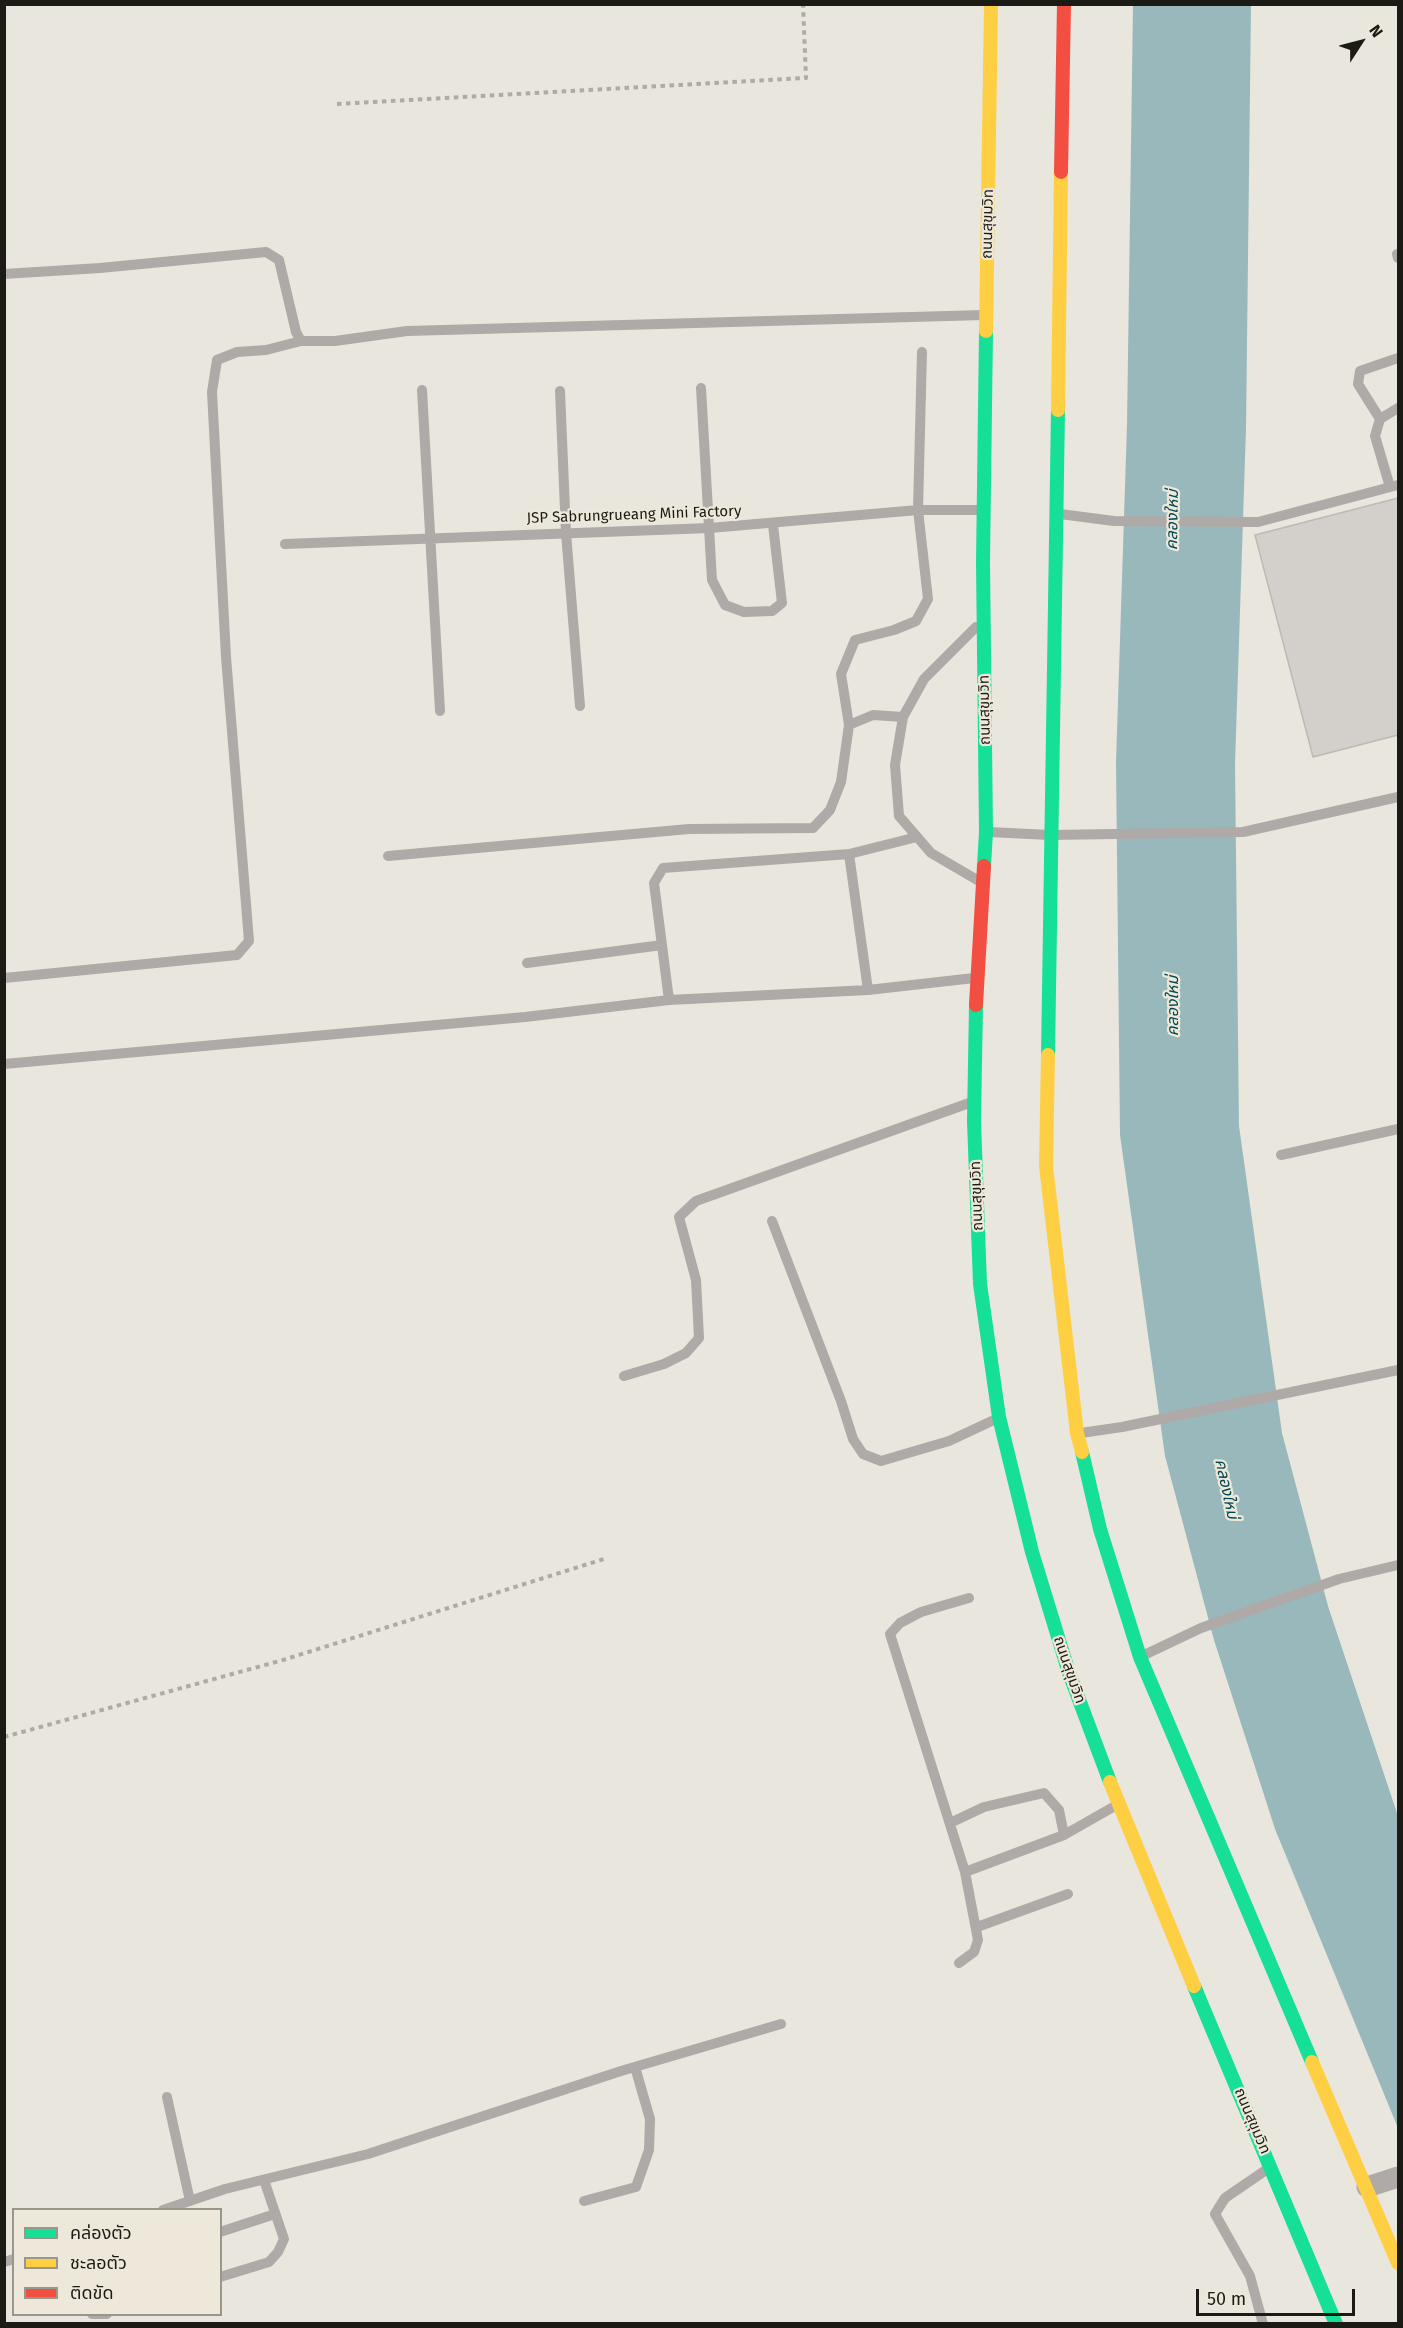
<!DOCTYPE html>
<html>
<head>
<meta charset="utf-8">
<style>
  body { margin:0 }
  #map { position:relative; width:1403px; height:2328px; overflow:hidden; background:#e9e6de; font-family:"Fira Sans","Noto Sans Thai",sans-serif }
  canvas { display:block }
  .frame { position:absolute; inset:0; border:6px solid #1c1a15; pointer-events:none }
  .legend { position:absolute; left:12px; top:2208px; width:210px; height:108px; box-sizing:border-box; background:#ede8da; border:2px solid #99968b; margin:0; padding:8px 10px; list-style:none; font-size:18px; color:#1c1a15 }
  .legend li { display:flex; align-items:center; gap:12px; height:30px }
  .legend b { width:30px; border:2px solid #99968b }
  .north { position:absolute; left:1331px; top:12px; width:60px; height:60px; -webkit-text-stroke:4px #ede8da; paint-order:stroke; rotate:54deg; font-size:16px; font-weight:700; line-height:24px; text-align:center; color:#1c1a15 }
  .north::after { content:''; display:block; margin:auto; width:21px; height:27px; background:#1c1a15; clip-path:polygon(50% 0,100% 100%,50% 72%,0 100%) }
  .scale { position:absolute; left:1196px; top:2289px; width:159px; height:27px; box-sizing:border-box; border:3px solid #1c1a15; border-top:0; padding-left:8px; font-size:18px; line-height:21px; white-space:nowrap; color:#1c1a15; -webkit-text-stroke:4px #ede8da; paint-order:stroke }
</style>
</head>
<body>
<div id="map">
<canvas width="1403" height="2328"></canvas>
<div class="frame"></div>
<ul class="legend">
<li><b style="height:8px;background:#16e098"></b>คล่องตัว</li>
<li><b style="height:8px;background:#ffcf43"></b>ชะลอตัว</li>
<li><b style="height:8px;background:#f24e42"></b>ติดขัด</li>
</ul>
<div class="north">N</div>
<div class="scale">50 m</div>
</div>
<script>
const ctx = document.querySelector('canvas').getContext('2d');
ctx.lineJoin = 'round';
function paint(path, color) {
  ctx.fillStyle = color;
  ctx.fill(path, 'evenodd');
}
function poly(rows) {
  const path = new Path2D();
  for (const r of rows) {
    path.moveTo(r[0], r[1]);
    for (let i = 2; i < r.length; i += 2) path.lineTo(r[i], r[i + 1]);
  }
  return path;
}
function stroke(path, color, width, dash) {
  ctx.strokeStyle = color;
  ctx.lineWidth = width;
  ctx.lineCap = dash ? 'butt' : 'round';
  ctx.setLineDash(dash || []);
  ctx.stroke(path);
}
function label(font, color, halo, rows, align = 'center') {
  ctx.font = font + ' "Fira Sans","Noto Sans Thai",sans-serif';
  ctx.lineWidth = 4.5;
  ctx.setLineDash([]);
  ctx.textBaseline = 'middle';
  ctx.strokeStyle = halo;
  ctx.fillStyle = color;
  for (const [text, x, y, turn = 0] of rows) {
    ctx.save();
    ctx.translate(x, y);
    ctx.rotate((+turn || 0) * Math.PI / 180);
    ctx.textAlign = isNaN(turn) ? turn : align;
    if (halo) ctx.strokeText(text, 0, 0);
    ctx.fillText(text, 0, 0);
    ctx.restore();
  }
}
const water = poly([
  [1133,5,1251,5,1246,428,1235,764,1239,1126,1282,1433,1328,1606,1398,1816,1398,2128,1275,1829,1214,1640,1165,1456,1120,1135,1116,762,1127,425]
]);
const building = poly([
  [1398,498,1398,735,1313,757,1255,535,1398,498]
]);
const path = poly([
  [337,104,806,78,803,4],
  [4,1737,283,1660,607,1558]
]);
const lane = poly([
  [1397,254,1398,258],
  [4,274,100,268,266,252,279,260,296,332,301,341,335,341,407,331,984,315],
  [701,388,712,580,725,605,744,612,772,611,782,603,773,525],
  [422,390,440,711],
  [560,391,566,533,580,706],
  [1380,419,1358,384,1360,371,1398,358],
  [1390,487,1375,436,1380,419,1398,408],
  [1060,514,1114,521,1258,522,1398,485],
  [285,544,710,528,918,510,979,510],
  [976,627,924,679,903,717,895,765,899,816,931,853,979,881],
  [849,725,841,674,855,640,894,630,916,621,928,599,918,510,922,352],
  [989,832,1050,835,1243,832,1398,797],
  [849,854,868,990],
  [388,856,689,829,813,828,830,810,841,782,849,725,873,715,903,717],
  [527,963,662,945],
  [4,978,237,955,249,941,226,657,212,392,217,360,237,352,266,350,301,341],
  [669,1000,654,883,663,868,849,854,917,837],
  [4,1064,525,1017,669,1000,868,990,974,978],
  [1281,1155,1398,1129],
  [772,1221,841,1401,853,1439,863,1454,881,1461,949,1441,996,1419],
  [624,1376,664,1364,686,1353,699,1338,696,1280,679,1217,696,1201,972,1102],
  [1081,1433,1122,1427,1398,1370],
  [1142,1656,1201,1628,1339,1579,1398,1565],
  [950,1823,984,1807,1044,1793,1059,1810,1064,1835],
  [965,1872,890,1634,900,1623,921,1612,969,1598],
  [977,1927,1068,1894],
  [959,1963,974,1952,978,1940,965,1872,1064,1835,1115,1806],
  [167,2097,190,2201],
  [584,2201,636,2187,649,2150,650,2119,635,2067],
  [163,2210,225,2189,368,2154,621,2071,781,2024],
  [220,2232,275,2214],
  [4,2262,14,2259],
  [220,2277,269,2262,278,2252,284,2239,264,2180],
  [92,2314,107,2314],
  [1263,2324,1250,2276,1215,2214,1225,2198,1266,2170]
]);
const street = poly([
  [1367,2187,1398,2177]
]);
const fast = poly([
  [984,866,986,832,983,562,986,331],
  [976,1005,974,1121,980,1284,999,1417,1032,1552,1069,1673,1110,1782],
  [1048,1055,1058,410],
  [1082,1452,1100,1529,1140,1657,1312,2062],
  [1194,1986,1336,2324]
]);
const slow = poly([
  [986,331,991,4],
  [1058,410,1061,172],
  [1048,1055,1046,1166,1077,1433,1082,1452],
  [1110,1782,1194,1986],
  [1312,2062,1398,2263]
]);
const jam = poly([
  [1061,172,1064,4],
  [976,1005,984,866]
]);
const streetNames = [
  ["ถนนสุขุมวิท",988,224,-89],
  ["JSP Sabrungrueang Mini Factory",634,515,-2],
  ["ถนนสุขุมวิท",985,710,-91],
  ["ถนนสุขุมวิท",977,1196,-92],
  ["ถนนสุขุมวิท",1069,1670,71],
  ["ถนนสุขุมวิท",1252,2121,67]
];
const waterNames = [
  ["คลองใหม่",1173,520,-89],
  ["คลองใหม่",1174,1006,-90],
  ["คลองใหม่",1226,1489,78]
];
paint(water, '#99b8bc');
paint(building, '#d3cfca');
stroke(building, '#bdb9b4', 1.5);
stroke(path, '#aeaaa7', 4, [4.5, 4.5]);
stroke(lane, '#afa9a7', 10);
stroke(street, '#afa9a7', 21);
stroke(fast, '#16e098', 14);
stroke(slow, '#ffcf43', 14);
stroke(jam, '#f24e42', 14);
label('15px', '#1c1a15', '#ede8da', streetNames);
label('italic 16px', '#014753', '#ede8da', waterNames);
</script>
</body>
</html>
